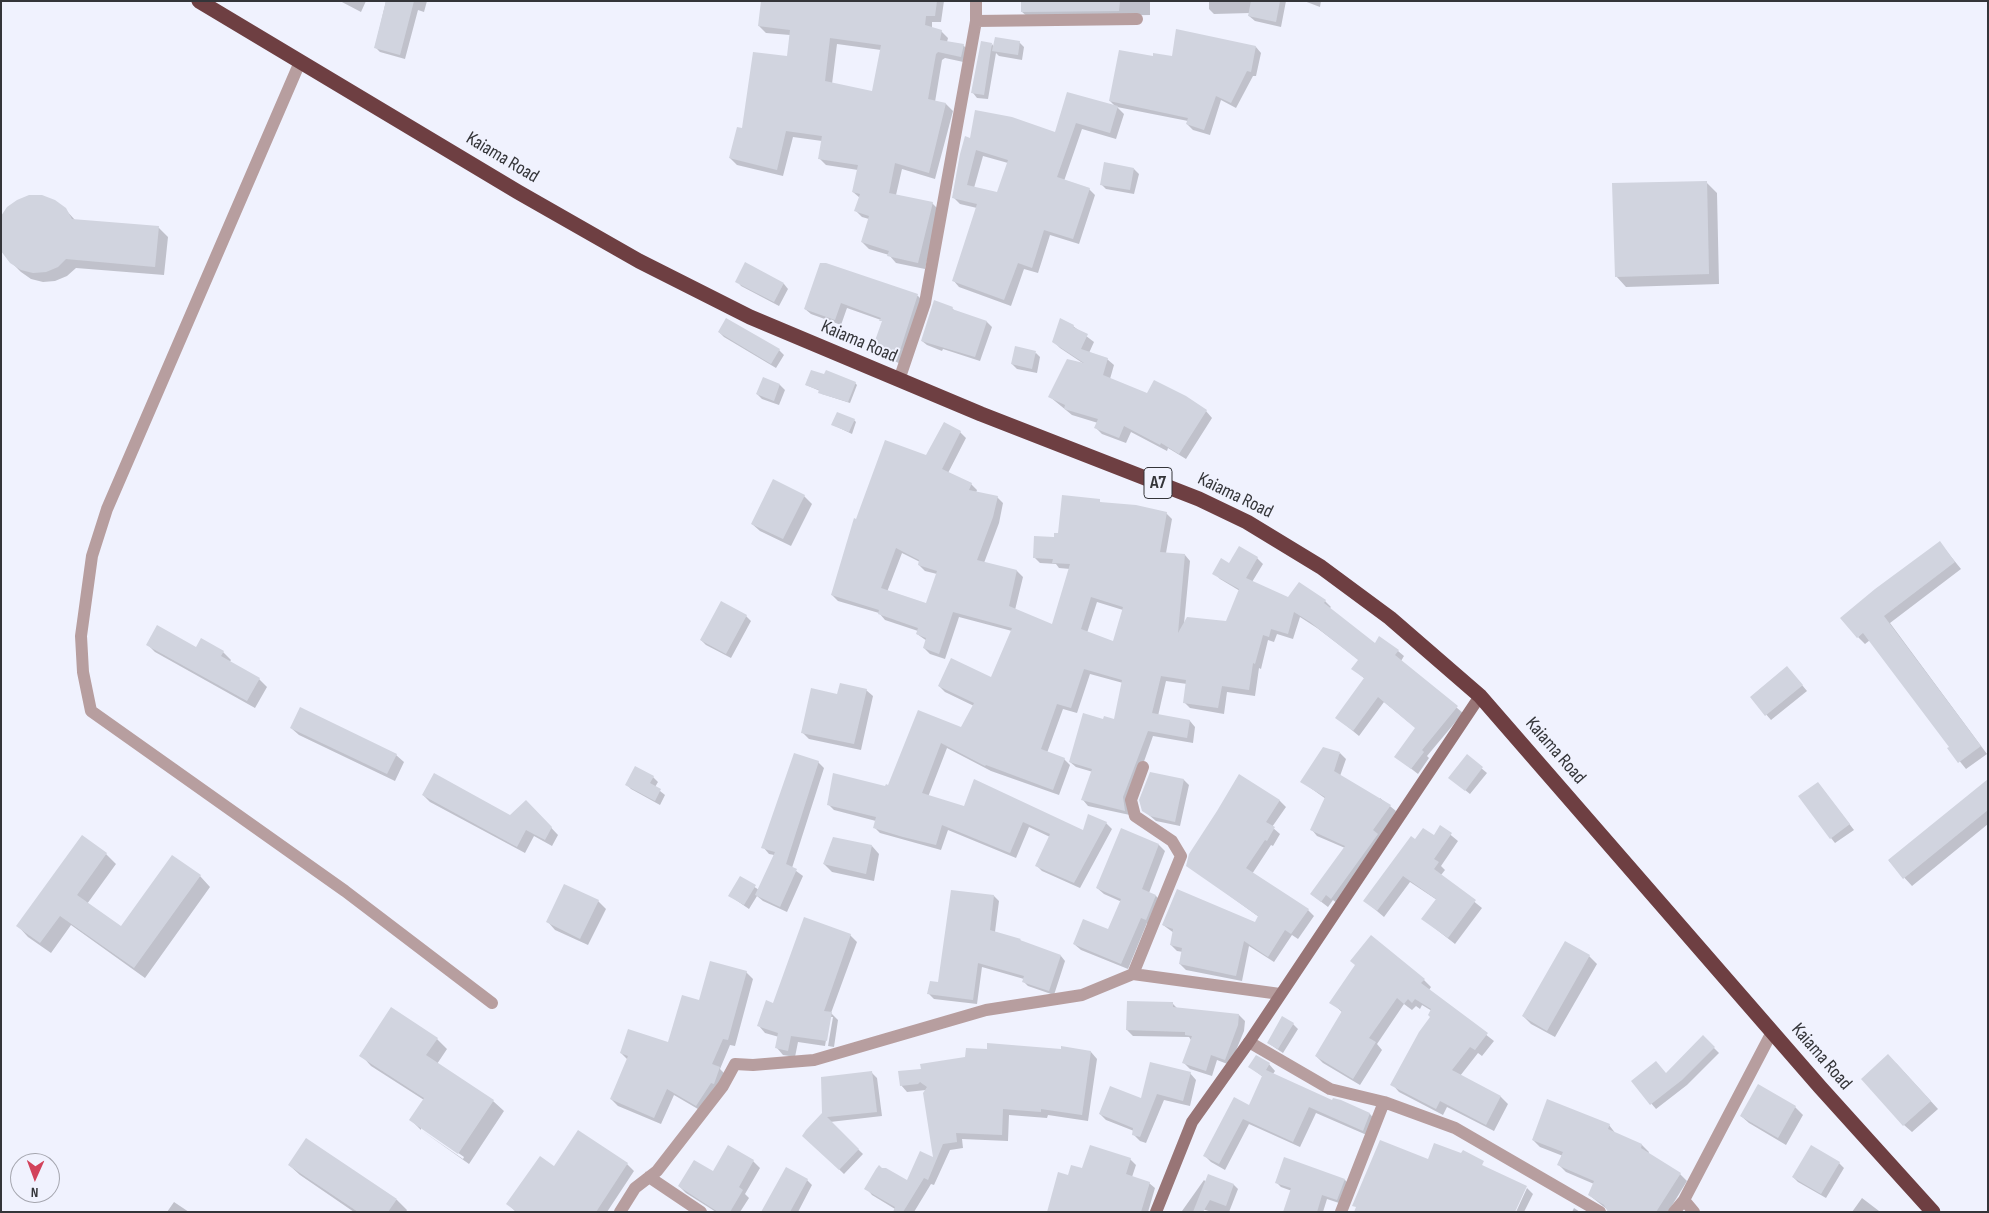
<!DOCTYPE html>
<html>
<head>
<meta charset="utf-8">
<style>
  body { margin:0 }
  #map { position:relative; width:1989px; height:1213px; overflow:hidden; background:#f0f2fe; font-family:"Sofia Sans Condensed",sans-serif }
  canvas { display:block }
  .frame { position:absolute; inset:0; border:2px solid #343539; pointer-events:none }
  .north { position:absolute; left:10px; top:1153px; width:50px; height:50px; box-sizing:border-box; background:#f0f2fe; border:1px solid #a5a6af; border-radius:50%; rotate:182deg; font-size:14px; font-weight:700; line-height:20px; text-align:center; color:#343539 }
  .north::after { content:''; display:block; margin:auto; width:18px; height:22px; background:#d2425b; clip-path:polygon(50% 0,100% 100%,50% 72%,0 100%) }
</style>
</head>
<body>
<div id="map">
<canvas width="1989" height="1213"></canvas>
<div class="frame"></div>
<div class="north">N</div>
</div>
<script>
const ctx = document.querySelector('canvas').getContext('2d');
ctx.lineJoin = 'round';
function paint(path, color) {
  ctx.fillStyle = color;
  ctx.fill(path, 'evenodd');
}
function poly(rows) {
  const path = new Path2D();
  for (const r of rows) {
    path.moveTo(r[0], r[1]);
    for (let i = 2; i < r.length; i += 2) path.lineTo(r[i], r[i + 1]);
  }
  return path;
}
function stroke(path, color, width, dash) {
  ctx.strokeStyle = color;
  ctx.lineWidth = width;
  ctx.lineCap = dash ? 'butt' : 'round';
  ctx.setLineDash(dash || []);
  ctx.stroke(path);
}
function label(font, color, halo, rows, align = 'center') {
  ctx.font = font + ' "Sofia Sans Condensed",sans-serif';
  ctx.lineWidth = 4;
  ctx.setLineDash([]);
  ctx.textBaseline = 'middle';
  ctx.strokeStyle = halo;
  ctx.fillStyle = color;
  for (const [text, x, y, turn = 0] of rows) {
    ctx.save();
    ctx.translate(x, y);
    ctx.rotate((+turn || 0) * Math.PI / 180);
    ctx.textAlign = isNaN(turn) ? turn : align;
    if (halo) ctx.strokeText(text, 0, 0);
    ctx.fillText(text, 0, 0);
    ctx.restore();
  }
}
const shadow = poly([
  [340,1,366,1,361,12],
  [386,1,427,1,424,12,418,10,405,59,380,52,375,47],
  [762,1,944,1,941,22,932,22,932,28,941,31,948,38,947,42,963,45,970,52,968,63,945,58,942,60,935,102,946,104,953,111,935,179,902,169,896,195,932,203,939,210,925,269,896,263,889,255,869,249,862,242,869,219,862,217,855,210,860,198,853,192,858,170,826,165,819,158,822,141,793,137,783,176,737,165,730,158,743,130,788,58,790,35,766,33,759,26],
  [837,44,881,50,873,93,832,84],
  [1022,1,1150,1,1150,15,1028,17,1022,12],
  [1209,1,1286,1,1281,27,1255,21,1249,16,1250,13,1214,14,1209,9],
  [1304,1,1321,1,1320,7],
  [1019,42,1024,47,1022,60,999,56,996,53,988,99,977,98,973,93,992,44,994,47],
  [1256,47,1261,53,1256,76,1253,76,1236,108,1221,100,1210,135,1193,130,1187,124,1188,121,1117,107,1124,114,1116,139,1082,129,1064,181,1089,189,1095,195,1079,244,1050,235,1038,273,1024,269,1011,306,959,287,953,280,977,208,960,204,954,198,971,139,1056,133,1068,93,1116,107,1110,101,1154,58,1173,58],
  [983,156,1008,163,998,194,974,188],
  [1134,169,1139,174,1134,194,1106,189,1101,184],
  [1706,182,1717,193,1719,284,1626,287,1616,276],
  [65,209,75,220,159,228,168,237,164,275,76,268,67,276,55,281,43,282,31,279,21,272,11,262],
  [737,281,784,284,788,289,779,306,741,286],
  [893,286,918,296,923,301,903,365,879,354,873,348,883,322,881,320,847,308,841,325,811,314,805,309],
  [952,308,955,311,987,322,992,327,980,361,943,349,942,351,927,345,922,341],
  [1073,326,1094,342,1089,353,1107,359,1114,365,1110,379,1148,394,1206,411,1212,418,1186,459,1168,448,1167,451,1131,432,1126,443,1102,434,1096,428,1098,423,1072,415,1050,397,1084,364,1060,348,1053,341],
  [719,332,779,350,784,355,776,368,724,337],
  [1036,353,1040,357,1037,373,1017,369,1012,364],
  [764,379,780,385,785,390,779,405,762,399,757,394],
  [855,383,857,385,850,403,822,394,820,391,806,385],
  [854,420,856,422,852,434,833,425],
  [960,432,966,438,948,473,971,484,977,490,976,493,997,497,1003,503,999,523,984,563,1017,571,1023,577,1015,610,1053,626,1070,569,1059,568,1056,564,1040,563,1034,557,1099,501,1103,504,1166,513,1172,519,1166,553,1185,555,1190,561,1184,624,1227,623,1240,591,1220,579,1214,573,1230,564,1257,558,1263,564,1252,582,1289,598,1299,583,1325,601,1331,607,1329,609,1375,644,1398,651,1404,656,1401,661,1463,713,1427,756,1429,758,1418,774,1396,757,1416,728,1384,702,1359,736,1337,718,1365,679,1353,669,1359,660,1317,628,1300,617,1293,639,1277,634,1274,642,1268,640,1261,669,1259,668,1255,696,1227,692,1224,714,1190,708,1184,702,1187,684,1166,681,1158,716,1190,721,1195,727,1193,743,1153,736,1129,804,1130,815,1088,806,1083,800,1093,772,1076,767,1070,762,1104,720,1115,720,1123,683,1090,674,1077,713,1063,709,1047,753,1064,759,1070,765,1059,795,991,771,947,748,928,797,964,807,1083,832,1106,823,1112,829,1080,888,1042,871,1036,865,1050,837,1029,827,1016,858,948,830,941,850,880,833,875,828,876,821,834,810,828,804,889,786,918,712,962,729,974,706,945,692,939,686,992,679,1012,631,959,617,945,659,930,654,924,648,927,641,917,634,918,631,885,620,879,613,838,601,832,595,927,457],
  [902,553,920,562,919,565,925,571,937,574,927,605,887,592],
  [1097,602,1123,610,1114,642,1087,633],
  [804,496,812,504,791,546,760,531,752,524],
  [1940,543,1961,569,1890,623,1987,754,1966,769,1949,748,1950,747,1870,640,1865,644,1858,637],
  [722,603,746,616,751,621,731,658,706,645,701,640],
  [148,645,223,652,231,660,229,663,259,679,267,687,255,708,155,652],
  [1792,673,1807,691,1771,720,1751,697],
  [866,690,873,696,861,750,809,739,802,732,838,696],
  [291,728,396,755,404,762,395,781,299,735],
  [1340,753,1346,759,1340,776,1379,800,1380,798,1396,811,1338,904,1333,900,1328,907,1311,894,1345,848,1317,836,1312,830,1326,799,1302,782],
  [1467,756,1487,773,1470,794,1455,782],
  [818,762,824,768,792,868,803,876,787,912,763,901,757,896,749,909,730,896,741,878,759,890,774,855,769,854,763,847],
  [1151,773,1184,780,1189,785,1180,826,1156,821,1143,810],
  [1239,775,1280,801,1286,807,1272,827,1280,834,1273,846,1271,845,1252,874,1308,910,1314,916,1298,939,1292,935,1274,962,1249,946,1242,981,1186,970,1180,964,1183,952,1177,951,1171,945,1174,933,1163,925,1255,924,1259,917,1187,865],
  [653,777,658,782,655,787,665,795,660,805,631,789,626,784],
  [1988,780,1988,824,1912,886,1889,861],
  [1818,783,1854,830,1835,843,1831,838],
  [423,795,510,816,526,801,558,835,552,846,534,836,525,853,430,802],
  [1441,827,1458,841,1441,866,1445,870,1441,875,1482,908,1455,944,1423,919,1437,900,1410,882,1384,917,1365,901,1415,841,1434,837],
  [1121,830,1159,845,1165,851,1149,893,1156,896,1162,902,1153,925,1147,923,1128,969,1081,950,1074,944,1109,931,1122,902,1104,894,1097,888],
  [872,846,879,854,874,881,832,872,824,864],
  [106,854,116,864,87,904,121,928,200,876,210,887,145,978,71,925,51,953,28,937,18,926],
  [952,891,994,896,999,901,995,932,1020,940,1023,943,1061,956,1065,961,1054,995,1028,986,1023,981,1024,979,982,967,977,1004,934,999,929,994,939,984],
  [598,901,606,909,588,945,555,930,548,922],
  [850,935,857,942,831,1013,838,1020,834,1047,828,1046,833,1017,830,1017,825,1046,798,1042,795,1057,783,1055,777,1048,779,1037,765,1033,759,1026,774,1004],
  [1565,943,1589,956,1597,964,1555,1037,1531,1024,1523,1016],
  [746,972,753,979,735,1046,730,1045,720,1069,726,1075,703,1112,674,1095,661,1124,618,1106,611,1099,628,1060,621,1053,669,1043,699,1001],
  [1424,980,1431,987,1429,990,1494,1041,1482,1056,1478,1053,1460,1076,1501,1097,1508,1104,1494,1131,1447,1107,1443,1115,1399,1092,1392,1084,1432,1017,1432,1011,1422,1005,1420,1009,1416,1006,1412,1010,1404,1004,1377,1044,1382,1050,1360,1085,1323,1063,1316,1056,1343,1013,1331,1002],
  [1173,1004,1178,1009,1239,1015,1245,1021,1244,1031,1230,1065,1217,1060,1212,1076,1190,1069,1184,1063,1191,1040,1189,1037,1133,1036,1127,1030],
  [1293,1024,1298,1029,1283,1053,1268,1043],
  [1703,1037,1719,1053,1687,1085,1656,1109,1632,1081,1666,1074],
  [437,1039,447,1049,437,1064,493,1101,504,1111,469,1164,421,1130,411,1120,424,1100,371,1066,361,1055],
  [421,1127,464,1157,463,1159,421,1130],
  [1062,1048,1091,1052,1097,1059,1088,1121,1048,1115,1047,1118,1009,1115,1008,1141,962,1139,963,1148,950,1150,934,1185,931,1184,914,1212,894,1212,895,1209,872,1195,866,1188,907,1182,935,1159,926,1090,907,1092,901,1085,1062,1050],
  [1896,1063,1938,1109,1912,1132,1904,1125],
  [1269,1064,1275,1071,1273,1074,1332,1102,1341,1101,1370,1114,1376,1121,1369,1136,1316,1113,1300,1147,1249,1124,1225,1170,1211,1162,1205,1156,1250,1107,1263,1077,1250,1067],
  [872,1073,877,1078,882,1116,830,1122,863,1154,844,1174,804,1136],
  [1190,1073,1196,1080,1190,1106,1164,1100,1146,1143,1140,1141,1133,1134,1134,1131,1106,1120,1100,1114,1142,1100],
  [1795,1107,1803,1115,1786,1145,1749,1123,1741,1116],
  [1609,1125,1616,1134,1642,1145,1649,1152,1648,1154,1680,1174,1687,1181,1668,1212,1608,1212,1608,1210,1589,1195,1594,1184,1566,1172,1559,1165,1563,1156,1540,1147,1533,1140],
  [1130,1159,1136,1165,1132,1177,1149,1183,1155,1188,1148,1212,1048,1212,1069,1176,1083,1170],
  [753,1161,760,1168,745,1194,749,1198,740,1212,716,1212,686,1193,679,1186],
  [1839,1163,1844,1168,1826,1198,1798,1182,1793,1177],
  [627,1164,634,1171,607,1212,516,1212,508,1204,554,1168],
  [289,1165,397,1200,407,1210,406,1212,354,1212,300,1175],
  [1209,1175,1234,1185,1238,1189,1229,1212,1212,1212,1202,1209,1201,1212,1183,1212,1182,1211,1204,1180,1206,1182],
  [807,1180,812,1185,798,1212,764,1212],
  [1345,1180,1349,1184,1342,1204,1327,1199,1323,1212,1285,1212,1292,1191,1281,1187,1277,1183],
  [1527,1188,1533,1194,1524,1212,1516,1212],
  [1862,1198,1879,1211,1879,1212,1852,1212],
  [174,1202,189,1212,167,1212],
  [1574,1208,1580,1212,1572,1212]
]);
const building = poly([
  [386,1,414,1,400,55,374,48],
  [761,1,937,1,935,16,926,16,925,25,942,30,940,40,964,44,961,57,938,52,936,54,928,99,946,103,929,173,895,163,889,193,933,202,918,263,887,256,889,251,861,242,869,216,854,211,860,194,852,192,858,165,818,159,822,136,786,131,777,170,729,158,737,127,742,128,753,52,787,56,790,30,758,26],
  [830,38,881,45,872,91,825,81],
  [1021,1,1120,1,1119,11,1021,12],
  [1251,1,1280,1,1276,22,1248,16],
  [1176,29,1256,46,1251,72,1247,71,1231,103,1216,96,1204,130,1186,124,1188,118,1109,101,1119,50,1153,56,1153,53,1172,56],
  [995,37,1020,41,1018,55,992,51],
  [981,41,992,43,984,95,971,93],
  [1067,92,1118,106,1110,133,1076,123,1057,177,1090,188,1073,239,1044,230,1032,268,1018,263,1004,300,952,281,977,204,952,198,960,154,965,136,970,138,975,110,1012,117,1055,132],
  [976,150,1008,160,997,192,967,185],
  [1104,162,1134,168,1130,190,1100,185],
  [1707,181,1709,274,1615,277,1612,183],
  [29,195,42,195,55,200,66,208,72,219,159,226,155,267,66,259,58,267,46,272,33,273,21,270,10,263,1,251,1,216,7,207,17,200],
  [745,262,784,283,774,302,735,282],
  [820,263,826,263,918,294,897,360,872,349,882,321,879,321,881,318,841,303,835,320,804,309],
  [934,300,953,307,952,309,987,321,975,357,921,341],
  [726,318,780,349,771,364,718,332],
  [1060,318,1074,325,1073,327,1088,334,1081,349,1108,358,1103,375,1147,393,1154,380,1186,396,1207,410,1179,454,1161,443,1160,445,1124,426,1119,438,1094,428,1098,419,1064,409,1065,405,1048,397,1067,359,1084,363,1052,342],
  [1015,346,1036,351,1032,369,1011,364],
  [811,370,824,374,826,370,856,382,848,402,818,393,819,390,805,385],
  [763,377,780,384,774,401,756,394],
  [837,412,855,419,849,432,831,425],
  [944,422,961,431,942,469,972,483,969,490,998,496,993,517,977,560,1017,570,1009,606,1052,624,1070,564,1052,563,1053,559,1033,558,1034,536,1054,537,1054,533,1058,533,1062,495,1100,499,1100,502,1136,505,1167,512,1160,552,1185,554,1178,633,1187,617,1226,621,1239,589,1212,574,1221,558,1229,563,1239,546,1258,557,1246,578,1288,597,1299,582,1326,600,1324,603,1375,643,1379,636,1399,650,1395,655,1458,706,1422,750,1424,752,1411,769,1394,757,1415,728,1378,697,1353,731,1335,718,1364,678,1351,669,1358,660,1310,622,1294,612,1288,634,1271,629,1269,637,1263,635,1255,664,1253,663,1249,690,1222,686,1218,708,1183,703,1186,680,1161,676,1152,713,1190,720,1187,738,1148,731,1123,797,1125,811,1081,800,1092,769,1069,762,1083,713,1103,719,1104,716,1114,719,1122,680,1084,669,1071,708,1057,704,1041,749,1065,758,1053,790,986,765,985,766,941,743,922,793,964,806,974,779,1083,830,1088,814,1107,822,1074,883,1035,866,1050,834,1023,822,1010,853,942,825,936,845,903,837,873,828,876,817,827,805,833,773,885,786,886,784,888,785,918,710,961,727,974,703,938,686,951,658,991,677,1012,628,953,612,939,654,923,648,926,638,916,634,918,628,878,614,879,610,831,595,854,518,856,519,885,440,926,455],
  [896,548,919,560,918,565,937,571,926,603,881,588],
  [1091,597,1123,607,1113,641,1081,629],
  [773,479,805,495,783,539,751,524],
  [1940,541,1955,562,1884,616,1981,746,1958,763,1947,748,1949,747,1863,633,1857,638,1840,618,1875,589],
  [721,601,747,615,726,654,700,640],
  [157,625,196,647,201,638,224,651,221,656,260,678,247,701,146,645],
  [1787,666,1803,685,1765,716,1750,697],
  [840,683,867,689,854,744,801,733,811,688,837,694],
  [300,707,397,754,387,774,290,728],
  [1323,747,1340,752,1334,771,1391,805,1373,830,1378,834,1357,863,1331,899,1326,895,1321,902,1310,894,1345,846,1310,830,1325,797,1300,782],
  [794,753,819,761,786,864,797,869,780,907,755,895,775,852,761,848],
  [1467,754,1483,767,1465,791,1448,778],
  [635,766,654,776,650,783,661,789,655,801,625,785],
  [1150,772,1184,779,1175,822,1150,816,1142,811,1139,800],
  [434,773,510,815,526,800,552,827,545,840,526,830,517,847,422,795],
  [1239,774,1280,800,1266,822,1275,827,1267,841,1265,840,1246,868,1309,909,1291,934,1285,930,1268,957,1244,941,1236,976,1179,964,1182,948,1170,945,1173,929,1162,925,1177,889,1255,922,1258,916,1186,866,1189,854,1217,811],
  [1988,779,1988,810,1903,879,1888,860],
  [1818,782,1850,824,1830,839,1798,796],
  [1440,825,1452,833,1434,859,1439,862,1434,869,1476,900,1448,938,1421,919,1436,899,1403,876,1377,911,1363,901,1411,836,1415,839,1423,828,1434,835],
  [1121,828,1159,844,1142,889,1156,895,1146,920,1141,918,1121,964,1073,944,1083,919,1108,929,1121,899,1096,888],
  [82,835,107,853,77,895,121,926,172,855,201,875,134,968,60,916,40,943,16,926],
  [833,837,872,845,866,874,823,864],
  [740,876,756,885,744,905,728,896],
  [564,884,599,900,580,939,546,922],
  [951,890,994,895,990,930,1021,939,1020,940,1061,955,1049,991,1022,982,1024,976,978,963,973,1000,927,994,930,981,938,982],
  [804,917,851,934,824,1011,832,1012,827,1041,791,1036,788,1051,775,1048,778,1033,757,1026,766,1000,773,1003],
  [1371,935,1425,979,1421,983,1488,1033,1475,1050,1470,1047,1452,1070,1501,1096,1486,1125,1440,1101,1436,1109,1390,1085,1419,1032,1430,1017,1428,1015,1431,1009,1415,999,1412,1003,1408,999,1404,1004,1397,998,1369,1038,1376,1042,1353,1079,1315,1056,1342,1011,1329,1003,1355,965,1350,961],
  [1565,941,1590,955,1547,1031,1522,1016],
  [710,961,747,971,728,1040,723,1039,712,1064,720,1067,714,1084,711,1083,696,1106,667,1089,654,1118,610,1099,628,1056,620,1053,628,1029,668,1042,682,995,699,1000],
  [1127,1001,1173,1002,1173,1007,1239,1014,1238,1025,1225,1060,1211,1055,1206,1071,1182,1063,1192,1036,1185,1035,1185,1032,1126,1030],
  [391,1007,438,1038,426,1055,494,1100,458,1154,409,1120,424,1098,359,1056],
  [1282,1016,1294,1023,1278,1049,1267,1043],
  [1703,1035,1715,1047,1682,1080,1650,1105,1631,1081,1656,1061,1666,1073],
  [987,1043,1061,1049,1061,1046,1091,1051,1082,1115,1041,1109,1041,1112,1003,1109,1002,1135,956,1133,957,1142,943,1144,928,1180,924,1178,903,1212,893,1212,895,1207,864,1189,876,1169,879,1165,882,1168,886,1168,907,1180,920,1151,933,1157,923,1093,927,1087,920,1082,918,1084,900,1086,898,1071,921,1069,920,1064,965,1057,966,1048,987,1049],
  [1888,1054,1931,1101,1903,1126,1861,1079],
  [1256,1055,1270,1063,1266,1070,1332,1100,1333,1098,1341,1100,1370,1113,1363,1131,1309,1107,1293,1142,1243,1119,1219,1164,1203,1156,1234,1097,1249,1105,1262,1076,1248,1067],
  [1150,1062,1191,1072,1183,1101,1157,1094,1140,1137,1132,1135,1133,1128,1099,1114,1110,1086,1141,1098],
  [872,1071,877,1112,827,1117,859,1149,839,1170,802,1136,806,1130,822,1113,821,1077],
  [1758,1084,1796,1106,1778,1138,1740,1116],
  [1547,1099,1610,1124,1608,1129,1642,1144,1641,1148,1681,1173,1656,1212,1608,1212,1604,1205,1588,1195,1594,1181,1557,1165,1563,1152,1532,1140],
  [578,1130,628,1163,596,1212,517,1212,506,1204,540,1156,554,1166],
  [306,1138,397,1199,388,1212,358,1212,288,1165],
  [1380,1140,1428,1159,1434,1143,1461,1153,1463,1150,1484,1161,1482,1165,1527,1186,1515,1212,1354,1212,1356,1207,1352,1206],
  [728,1145,754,1160,739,1187,743,1190,730,1212,718,1212,678,1186,694,1160,713,1171],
  [1090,1145,1131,1158,1126,1174,1150,1182,1141,1212,1047,1212,1058,1172,1068,1175,1071,1165,1082,1168],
  [1811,1145,1840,1162,1821,1194,1792,1177],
  [1284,1157,1345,1179,1337,1200,1322,1195,1317,1212,1283,1212,1291,1188,1275,1183],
  [786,1167,808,1179,790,1212,761,1212],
  [1208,1174,1234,1184,1226,1206,1210,1200,1203,1212,1193,1212]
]);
const street = poly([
  [976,21,1137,19],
  [300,62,107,509,92,556,81,636,83,672,91,711,345,891,492,1003],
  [899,380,925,303,976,21,976,1],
  [1133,974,1280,994],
  [1249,1042,1330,1089,1384,1102,1455,1128,1600,1212],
  [649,1177,701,1212],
  [1684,1200,1694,1212],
  [620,1212,635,1188,657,1171,723,1086,735,1064,753,1065,814,1060,986,1010,1082,995,1133,974,1181,856,1172,841,1135,816,1131,800,1143,767],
  [1341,1212,1384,1102],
  [1674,1212,1684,1200,1772,1032]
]);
const secondary = poly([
  [1156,1212,1192,1122,1249,1042,1480,696]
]);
const highway = poly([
  [199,1,518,192,639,261,750,317,981,414,1199,499,1247,522,1321,567,1390,618,1480,696,1820,1087,1933,1212]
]);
const shields = [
  [1158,483,28]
];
const shieldNames = [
  ["A7",1158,483]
];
const streetNames = [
  ["Kaiama Road",502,158,31],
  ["Kaiama Road",859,342,23],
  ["Kaiama Road",1235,496,26],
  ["Kaiama Road",1555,751,49],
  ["Kaiama Road",1821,1057,49]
];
paint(shadow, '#0003');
paint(building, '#d1d4df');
stroke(street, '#b79e9f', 12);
stroke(secondary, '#987576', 12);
stroke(highway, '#6e3f42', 15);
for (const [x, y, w] of shields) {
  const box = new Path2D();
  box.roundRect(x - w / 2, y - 15.5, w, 31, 4);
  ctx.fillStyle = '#f0f2fe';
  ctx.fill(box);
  stroke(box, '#343539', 1);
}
label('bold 18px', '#343539', null, shieldNames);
label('19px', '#343539', '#f0f2fe', streetNames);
</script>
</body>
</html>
